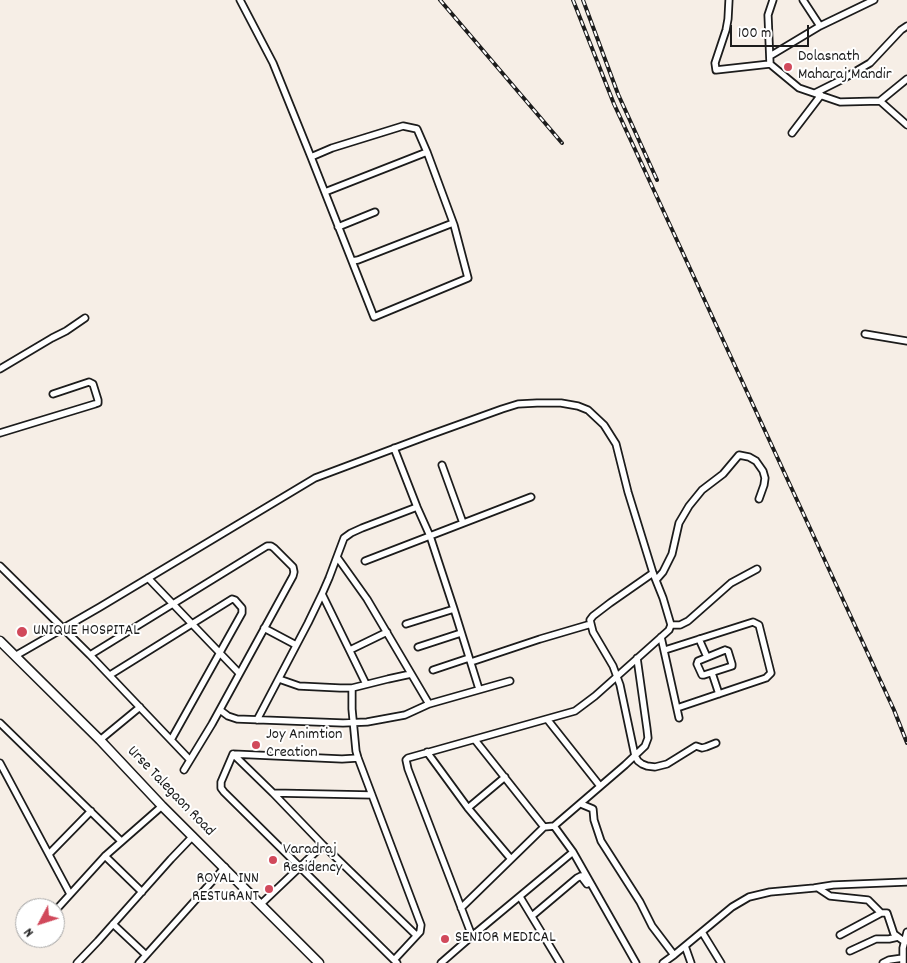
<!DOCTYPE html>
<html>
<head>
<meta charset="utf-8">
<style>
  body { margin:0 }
  #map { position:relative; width:907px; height:963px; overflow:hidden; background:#f6eee6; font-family:Dekko,sans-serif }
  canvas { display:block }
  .north { position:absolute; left:15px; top:898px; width:50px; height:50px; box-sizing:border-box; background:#fff; border:1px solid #a4a4a4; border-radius:50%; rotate:230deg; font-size:14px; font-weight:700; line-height:20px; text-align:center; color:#1c1c1c }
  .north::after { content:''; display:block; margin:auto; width:18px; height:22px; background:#d1495b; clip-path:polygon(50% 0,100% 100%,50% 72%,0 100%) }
  .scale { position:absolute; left:730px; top:25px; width:79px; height:22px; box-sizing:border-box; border:2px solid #1c1c1c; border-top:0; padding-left:6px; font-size:15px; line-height:18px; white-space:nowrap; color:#1c1c1c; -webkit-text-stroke:4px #fff; paint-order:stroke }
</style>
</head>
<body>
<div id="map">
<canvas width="907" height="963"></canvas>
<div class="north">N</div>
<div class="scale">100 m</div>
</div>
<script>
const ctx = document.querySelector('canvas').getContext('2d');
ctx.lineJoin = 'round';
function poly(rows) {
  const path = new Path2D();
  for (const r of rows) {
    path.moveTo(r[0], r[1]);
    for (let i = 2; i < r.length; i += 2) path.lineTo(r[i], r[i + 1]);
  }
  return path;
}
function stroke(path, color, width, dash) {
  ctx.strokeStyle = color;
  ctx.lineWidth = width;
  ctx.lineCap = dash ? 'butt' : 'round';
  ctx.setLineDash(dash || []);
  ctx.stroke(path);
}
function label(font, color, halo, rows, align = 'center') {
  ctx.font = font + ' Dekko,sans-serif';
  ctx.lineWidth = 4;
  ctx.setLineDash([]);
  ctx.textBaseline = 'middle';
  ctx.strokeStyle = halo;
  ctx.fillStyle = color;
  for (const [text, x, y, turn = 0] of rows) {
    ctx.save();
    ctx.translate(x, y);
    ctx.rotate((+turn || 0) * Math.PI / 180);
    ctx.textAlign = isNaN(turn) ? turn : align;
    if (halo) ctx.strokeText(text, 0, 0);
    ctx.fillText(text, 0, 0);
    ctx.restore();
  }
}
const minor = poly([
  [240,0,273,63,311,157,374,317,468,278,454,225,427,152,417,129,403,126,332,148,311,157],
  [729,0,728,19,726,30,715,63,716,70,770,64],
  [773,0,768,15,770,64,799,88,840,102,880,101,907,125],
  [803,0,820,26],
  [770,56,820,26,874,0],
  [815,93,841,80,870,63,901,30,907,26],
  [880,101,907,79],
  [792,133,821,95],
  [325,192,427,152],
  [338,227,375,212],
  [352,261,358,260,453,223],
  [865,334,907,341],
  [0,369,52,338,66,331,85,318],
  [0,433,95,404,98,403,98,400,93,384,89,382,53,394],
  [394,448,417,507,430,536,454,609,479,689],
  [442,465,463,523],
  [337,557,367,599,429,704],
  [365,561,531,497],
  [0,566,90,655,190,760],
  [653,573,610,603,593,616,590,620,593,632,613,666,620,685,635,756,638,761,642,764,647,766,655,767,667,764,696,746,702,748,706,747,716,743],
  [148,578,239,673],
  [656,580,663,572,672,554,679,523,689,506,702,490,723,474,739,455,749,457,756,461,763,471,765,478,764,485,759,499],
  [322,594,366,684],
  [406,624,454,609],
  [671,625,680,625,688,621,731,583,757,569],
  [264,628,296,645],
  [661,637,679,718],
  [699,639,707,657],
  [418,647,461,633],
  [350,650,387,632],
  [665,650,753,622,759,625,771,673,766,678,677,708],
  [725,650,728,651,732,664,732,666,704,675,702,675,697,664,698,661,725,650],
  [90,655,267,546,271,546,274,548,293,567,294,572,293,576,212,724,184,770],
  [15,656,100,607,315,478,427,436,502,409,518,404,537,403,561,403,578,406,588,410,604,425,616,444,628,492,653,573,663,598,671,625,669,630,595,696,575,711,408,758,406,760,408,769,472,936],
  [471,662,540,639,591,624],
  [433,670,469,658],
  [712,673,719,694],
  [110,675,232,599,235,600,242,608,242,613,171,740],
  [279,679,299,686,340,688,352,688,388,679,411,674],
  [352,688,352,709,356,751,358,758,421,925,420,932,394,960],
  [220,710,228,716,237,719,343,723,367,722,405,715,429,704,510,681],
  [547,719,600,786],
  [257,720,308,623,322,594,329,578,344,538,351,533,362,528,417,507],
  [0,723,121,841],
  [100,740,140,707],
  [475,740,544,827],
  [427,752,468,808,511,859],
  [233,754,273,793,323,845,416,935],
  [358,758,342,759,233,754,221,782,221,788,224,792,397,963],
  [0,763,70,894],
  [273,793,372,795],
  [581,804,593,809,594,820,601,841,640,902,652,926,674,955],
  [468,808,505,777],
  [554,826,573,852,636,963],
  [49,854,91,811],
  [105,856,142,892],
  [818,888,830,896,868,900,881,913],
  [520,897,560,963],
  [261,904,323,845],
  [461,908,544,827,554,826,625,765,645,746,648,738,647,729,637,658],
  [55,911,105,856,162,806],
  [532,916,577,878,581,876,587,884],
  [113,924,146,955],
  [702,932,721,963],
  [840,935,881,913,887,913,894,934,905,942],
  [685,946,691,963],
  [850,951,876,939,889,939,898,937],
  [77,963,98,941,171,859,193,836],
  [139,963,225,867],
  [441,963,472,936,573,852],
  [663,963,674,955,732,907,749,897,770,892,814,888,833,885,907,882],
  [883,963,889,960,903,958],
  [903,963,903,948,907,932]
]);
const highway = poly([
  [0,641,100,740,162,806,319,963]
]);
const rail = poly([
  [440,0,562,143],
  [573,0,614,104,894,710,907,743],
  [583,0,618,94,657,180]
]);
const markers = [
  [788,67,5,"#d1495b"],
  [22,632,6,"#d1495b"],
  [256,745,5,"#d1495b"],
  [273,860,5,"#d1495b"],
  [269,889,5,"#d1495b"],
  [445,939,5,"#d1495b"]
];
const poiNames = [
  ["Dolasnath",798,58],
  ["Maharaj Mandir",798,76],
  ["UNIQUE HOSPITAL",33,632],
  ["Joy Animtion",266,736],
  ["Creation",266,754],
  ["Varadraj",283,851],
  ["Residency",283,869],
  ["ROYAL INN",259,880,"right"],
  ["RESTURANT",259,898,"right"],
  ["SENIOR MEDICAL",455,939]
];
const streetNames = [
  ["Urse Talegaon Road",170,792,46]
];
stroke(minor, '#1c1c1c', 9);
stroke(highway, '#1c1c1c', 11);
stroke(minor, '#fff', 5.5);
stroke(highway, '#fff', 8);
stroke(rail, '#1c1c1c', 4);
stroke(rail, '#fff', 2, [5.5]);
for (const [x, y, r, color] of markers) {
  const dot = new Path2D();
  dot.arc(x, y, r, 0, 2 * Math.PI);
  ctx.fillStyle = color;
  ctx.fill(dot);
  stroke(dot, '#fff', 2);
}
label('16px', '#1c1c1c', '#fff', poiNames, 'left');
label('16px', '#1c1c1c', '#fff', streetNames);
</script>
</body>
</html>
